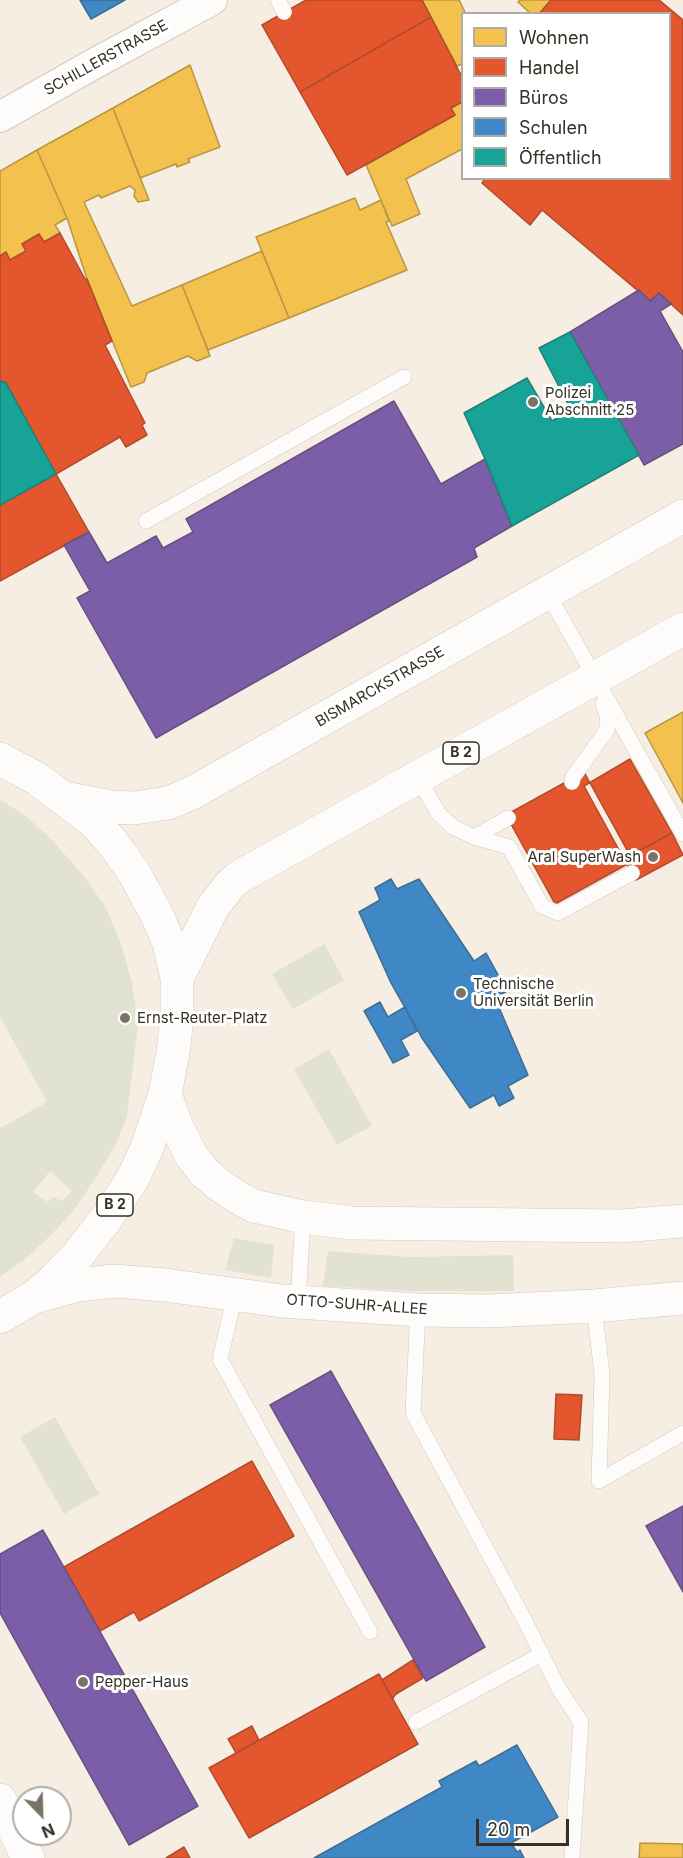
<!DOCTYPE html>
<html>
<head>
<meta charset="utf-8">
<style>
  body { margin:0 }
  #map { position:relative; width:683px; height:1858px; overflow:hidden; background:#f6eee2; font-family:Inter,sans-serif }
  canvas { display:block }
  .legend { position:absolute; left:461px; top:12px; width:210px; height:168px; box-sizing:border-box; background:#fff; border:2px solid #afaca8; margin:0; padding:8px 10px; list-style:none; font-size:18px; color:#363025 }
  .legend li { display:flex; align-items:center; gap:12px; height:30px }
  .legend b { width:30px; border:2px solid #afaca8 }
  .north { position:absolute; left:12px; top:1786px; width:60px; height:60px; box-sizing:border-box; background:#fff; border:2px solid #afaca8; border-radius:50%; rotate:157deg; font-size:16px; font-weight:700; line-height:24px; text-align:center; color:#363025 }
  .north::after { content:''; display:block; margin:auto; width:21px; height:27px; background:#797267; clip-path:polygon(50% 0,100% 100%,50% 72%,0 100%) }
  .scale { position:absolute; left:476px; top:1819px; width:93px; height:27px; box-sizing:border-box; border:3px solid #363025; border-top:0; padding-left:8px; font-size:18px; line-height:21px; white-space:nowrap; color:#363025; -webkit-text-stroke:4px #fff; paint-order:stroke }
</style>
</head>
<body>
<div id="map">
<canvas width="683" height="1858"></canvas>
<ul class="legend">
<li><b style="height:16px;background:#f2c14e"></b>Wohnen</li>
<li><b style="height:16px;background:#e4572e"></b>Handel</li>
<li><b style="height:16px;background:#7b5ea7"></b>Büros</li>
<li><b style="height:16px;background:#3f88c5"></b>Schulen</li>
<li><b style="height:16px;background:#17a398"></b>Öffentlich</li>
</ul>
<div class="north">N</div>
<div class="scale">20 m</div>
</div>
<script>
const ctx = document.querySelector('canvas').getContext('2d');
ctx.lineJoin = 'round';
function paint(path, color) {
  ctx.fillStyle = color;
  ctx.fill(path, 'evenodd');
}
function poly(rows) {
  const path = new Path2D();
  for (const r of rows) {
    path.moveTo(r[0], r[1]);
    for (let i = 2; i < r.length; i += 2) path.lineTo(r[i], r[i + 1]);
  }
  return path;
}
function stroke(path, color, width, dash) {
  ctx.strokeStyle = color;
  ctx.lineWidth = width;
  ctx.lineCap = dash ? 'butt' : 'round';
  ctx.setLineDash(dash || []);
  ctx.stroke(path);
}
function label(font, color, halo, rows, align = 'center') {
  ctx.font = font + ' Inter,sans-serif';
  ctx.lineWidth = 6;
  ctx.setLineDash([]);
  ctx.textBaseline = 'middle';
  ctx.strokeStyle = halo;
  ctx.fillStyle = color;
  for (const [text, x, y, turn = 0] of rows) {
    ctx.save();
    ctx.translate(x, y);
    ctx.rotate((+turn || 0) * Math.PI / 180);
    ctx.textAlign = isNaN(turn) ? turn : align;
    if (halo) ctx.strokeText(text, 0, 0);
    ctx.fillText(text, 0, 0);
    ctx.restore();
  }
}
const green = poly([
  [0,799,27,817,51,839,83,875,105,906,121,943,132,983,138,1024,127,1117,117,1142,97,1176,74,1210,49,1237,24,1260,0,1277,0,1128,47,1102,0,1017],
  [50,1171,72,1191,62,1201,53,1197,48,1202,33,1192],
  [324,944,344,980,293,1009,272,974],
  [329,1049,372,1126,337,1145,294,1069],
  [234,1238,274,1245,271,1278,225,1270],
  [328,1251,410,1257,513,1255,514,1291,407,1291,323,1286],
  [55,1417,99,1494,64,1514,20,1437]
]);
const homes = poly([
  [422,0,459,0,466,14,462,14,462,64,457,66,422,0],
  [520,0,551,0,539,14,531,14,518,2,520,0],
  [190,65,220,147,188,159,190,162,177,167,176,164,140,178,113,108,190,65],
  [462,102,462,149,406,179,420,214,392,226,366,165,455,115,451,108,462,102],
  [113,108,149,200,138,202,134,196,135,190,130,186,101,198,99,195,84,202,132,306,182,285,210,356,197,361,188,356,147,373,144,382,131,387,87,279,67,218,37,150,113,108],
  [37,150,67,218,55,225,60,233,44,242,39,234,22,244,26,251,10,260,6,252,0,256,0,171,37,150],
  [355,198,360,210,381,200,389,221,386,222,407,270,289,318,256,237,355,198],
  [262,251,289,318,208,350,182,285,262,251],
  [683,712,683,803,645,733,683,712],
  [640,1843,683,1844,683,1858,639,1858,640,1843]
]);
const shops = poly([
  [306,0,422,0,431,17,300,92,262,25,306,0],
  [551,0,659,0,683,20,683,315,659,293,650,301,542,210,530,225,482,183,485,178,670,178,670,14,539,14,551,0],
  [431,17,462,77,462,102,451,108,455,115,347,175,300,92,431,17],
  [60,233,85,279,87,279,112,341,105,345,145,423,142,425,147,435,126,447,120,437,56,474,6,383,0,381,0,256,6,252,10,260,26,251,22,244,39,234,44,242,60,233],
  [56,474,89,532,0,581,0,505,56,474],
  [630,759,672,833,624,859,584,786,630,759],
  [584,772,633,861,555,904,506,815,584,772],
  [672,833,683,855,636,880,624,859,672,833],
  [556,1394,582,1395,579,1440,554,1439,556,1394],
  [252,1461,294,1536,139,1621,134,1612,100,1631,64,1567,252,1461],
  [413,1660,423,1678,396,1694,392,1699,382,1680,413,1660],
  [379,1674,418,1744,249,1838,209,1768,379,1674],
  [252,1726,259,1740,236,1753,228,1739,252,1726],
  [184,1847,190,1858,166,1858,184,1847]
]);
const offices = poly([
  [639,290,650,301,659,293,671,304,660,311,683,352,683,444,644,465,570,332,639,290],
  [394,401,441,484,485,459,512,526,474,548,477,557,156,738,77,598,90,591,64,545,89,532,107,563,156,536,163,548,193,532,186,519,394,401],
  [331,1371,485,1647,426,1681,270,1405,331,1371],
  [683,1506,683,1592,646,1526,683,1506],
  [43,1530,198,1806,129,1845,0,1613,0,1554,43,1530]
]);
const schools = poly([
  [80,0,125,0,91,19,80,0],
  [391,879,397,889,419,879,474,961,486,953,507,991,495,998,528,1075,508,1086,514,1098,499,1106,494,1095,470,1108,422,1038,391,983,359,912,380,900,375,888,391,879],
  [380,1002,388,1017,405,1007,417,1031,401,1040,409,1055,393,1063,364,1011,380,1002],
  [517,1745,558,1817,511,1843,517,1852,520,1850,524,1858,314,1858,442,1787,439,1781,476,1761,479,1766,517,1745]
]);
const public = poly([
  [570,332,639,455,512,526,485,459,464,413,527,378,552,421,571,410,539,348,570,332],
  [0,381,6,383,56,474,0,505,0,381]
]);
const lane = poly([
  [278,0,284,12],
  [146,521,404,377],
  [547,592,683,834],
  [418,777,438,813,453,827,474,837,508,818],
  [572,782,573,777,607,730,608,719,603,704],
  [474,837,509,847,542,906,558,913,632,873],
  [235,1295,220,1359,370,1632],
  [298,1302,303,1217],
  [594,1306,602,1374,599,1481],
  [418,1310,413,1413,524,1619,559,1689,581,1722,572,1858],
  [599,1481,683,1433],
  [416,1722,542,1654]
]);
const street = poly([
  [0,117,99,61,212,0]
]);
const secondary = poly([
  [165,1094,176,1125,191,1155,204,1172,218,1184,237,1197,254,1206,303,1217,352,1223,622,1226,683,1221],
  [34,1297,78,1285,114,1281,165,1285,282,1301,418,1310,488,1311,594,1306,683,1298],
  [0,1800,28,1858]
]);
const primary = poly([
  [0,759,36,778,92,820,112,842,133,871,157,915,169,943,177,978,177,1017,173,1053,165,1094,147,1148,132,1180,106,1219,77,1256,55,1279,34,1297,0,1317],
  [69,799,111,807,134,808,168,803,192,793,683,516],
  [177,978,213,907,230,885,239,877,683,629]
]);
const markers = [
  [533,402,6,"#797267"],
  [653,857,6,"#797267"],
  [461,993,6,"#797267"],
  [125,1018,6,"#797267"],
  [83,1682,6,"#797267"]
];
const shields = [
  [461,753,36],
  [115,1205,36]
];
const shieldNames = [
  ["B 2",461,753],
  ["B 2",115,1205]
];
const streetNames = [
  ["SCHILLERSTRASSE",106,58,-29],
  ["BISMARCKSTRASSE",380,687,-30],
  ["OTTO-SUHR-ALLEE",357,1305,4]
];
const poiNames = [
  ["Polizei",545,393],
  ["Abschnitt 25",545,410],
  ["Aral SuperWash",641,857,"right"],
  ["Technische",473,984],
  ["Universität Berlin",473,1001],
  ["Ernst-Reuter-Platz",137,1018],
  ["Pepper-Haus",95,1682]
];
paint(green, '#e2e2d3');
paint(homes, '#f2c14e');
stroke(homes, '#ba9642', 1.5);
paint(shops, '#e4572e');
stroke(shops, '#b04b2b', 1.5);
paint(offices, '#7b5ea7');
stroke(offices, '#665080', 1.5);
paint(schools, '#3f88c5');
stroke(schools, '#3c6e95', 1.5);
paint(public, '#17a398');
stroke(public, '#208076', 1.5);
stroke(lane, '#d0c9bf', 16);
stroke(street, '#d0c9bf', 32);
stroke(secondary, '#d0c9bf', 34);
stroke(primary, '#d0c9bf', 34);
stroke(lane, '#fefcfb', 15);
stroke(street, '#fefcfb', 30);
stroke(secondary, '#fefcfb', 33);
stroke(primary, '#fefcfb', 33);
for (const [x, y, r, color] of markers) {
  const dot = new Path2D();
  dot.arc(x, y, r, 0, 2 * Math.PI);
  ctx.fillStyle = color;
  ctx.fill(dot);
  stroke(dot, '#fff', 2);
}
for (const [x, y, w] of shields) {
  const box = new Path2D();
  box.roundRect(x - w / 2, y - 11, w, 22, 4.5);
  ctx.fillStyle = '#fff';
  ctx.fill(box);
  stroke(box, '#363025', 1.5);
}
label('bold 14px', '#363025', null, shieldNames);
label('15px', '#363025', '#fff', streetNames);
label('15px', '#363025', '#fff', poiNames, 'left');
</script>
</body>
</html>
